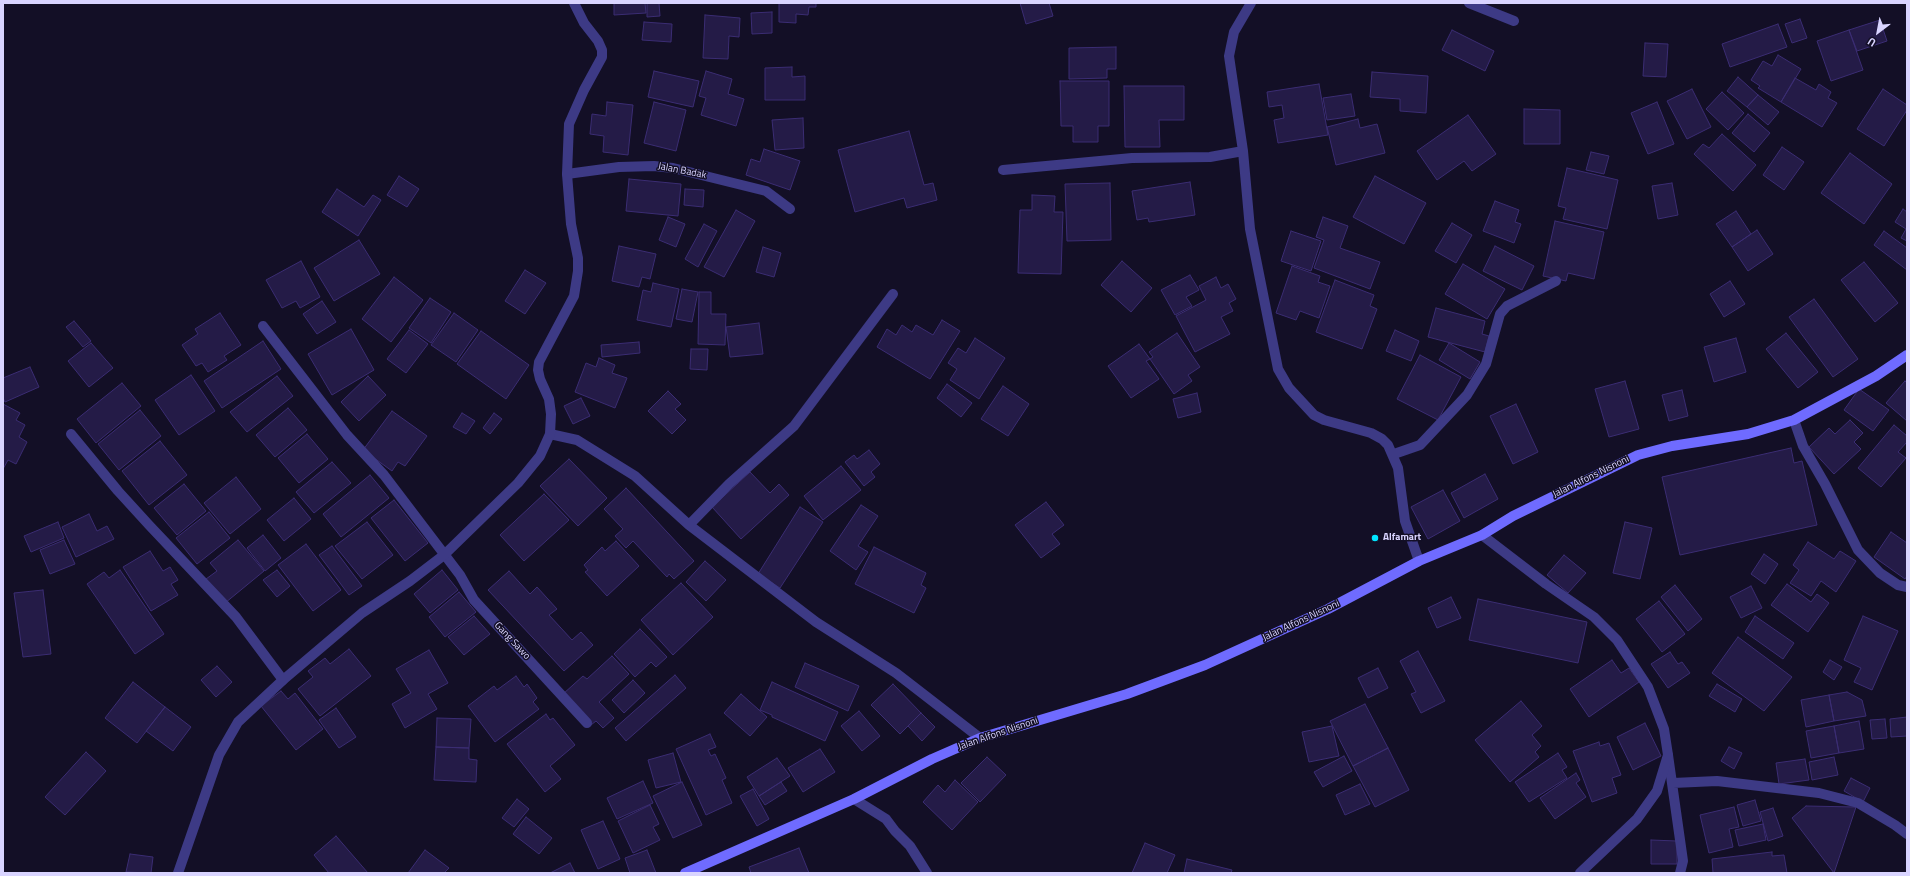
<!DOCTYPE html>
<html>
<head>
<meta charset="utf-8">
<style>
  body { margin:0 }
  #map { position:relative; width:1910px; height:876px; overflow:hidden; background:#130f26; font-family:"Titillium Web",sans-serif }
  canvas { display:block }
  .frame { position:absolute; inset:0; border:4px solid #d9d4ff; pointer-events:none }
  .north { position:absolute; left:1858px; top:12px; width:40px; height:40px; -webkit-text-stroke:3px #130f26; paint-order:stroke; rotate:212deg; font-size:11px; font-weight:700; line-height:16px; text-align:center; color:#d9d4ff }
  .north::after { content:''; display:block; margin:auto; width:14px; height:18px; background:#d9d4ff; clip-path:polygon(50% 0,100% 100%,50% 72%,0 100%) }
</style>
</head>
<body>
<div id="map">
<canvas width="1910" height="876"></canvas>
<div class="frame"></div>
<div class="north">U</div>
</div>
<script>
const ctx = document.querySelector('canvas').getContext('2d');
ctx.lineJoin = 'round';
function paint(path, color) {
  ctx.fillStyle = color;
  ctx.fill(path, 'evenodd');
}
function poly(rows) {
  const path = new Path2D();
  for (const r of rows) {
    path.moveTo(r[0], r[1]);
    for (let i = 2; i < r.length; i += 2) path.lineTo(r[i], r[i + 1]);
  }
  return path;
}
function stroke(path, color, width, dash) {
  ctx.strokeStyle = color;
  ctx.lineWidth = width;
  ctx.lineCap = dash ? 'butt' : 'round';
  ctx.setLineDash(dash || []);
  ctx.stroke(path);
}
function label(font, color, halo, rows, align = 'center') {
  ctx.font = font + ' "Titillium Web",sans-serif';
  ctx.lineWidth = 3;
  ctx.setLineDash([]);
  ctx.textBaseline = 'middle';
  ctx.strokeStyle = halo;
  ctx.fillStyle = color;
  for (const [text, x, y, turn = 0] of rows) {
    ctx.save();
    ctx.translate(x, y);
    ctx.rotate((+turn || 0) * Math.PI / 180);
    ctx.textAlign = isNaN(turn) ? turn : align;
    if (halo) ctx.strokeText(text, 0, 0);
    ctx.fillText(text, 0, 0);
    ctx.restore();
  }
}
const building = poly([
  [614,3,645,3,646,13,614,15,614,3],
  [647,3,659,3,660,16,647,17,647,3],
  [779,3,816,3,816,7,809,7,808,15,796,14,796,23,779,22,779,3],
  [1020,3,1049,3,1053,16,1026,24,1020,3],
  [772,12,772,33,752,34,751,13,772,12],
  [705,15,740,18,739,37,729,36,728,59,703,58,705,15],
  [1800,19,1807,38,1792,43,1785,24,1800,19],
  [1880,20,1887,41,1857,51,1849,30,1880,20],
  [644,22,672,24,671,42,642,40,644,22],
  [1778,24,1787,47,1730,67,1722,44,1778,24],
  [1452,30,1494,51,1485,71,1442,50,1452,30],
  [1849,30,1863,70,1831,81,1817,41,1849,30],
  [1645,43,1668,44,1666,77,1643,76,1645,43],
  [1116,47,1116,69,1107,69,1107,78,1069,79,1069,48,1116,47],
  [1778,55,1801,69,1781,102,1758,88,1760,86,1751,80,1763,61,1772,66,1778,55],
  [792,67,792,77,805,76,805,100,765,100,765,68,792,67],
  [654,71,699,81,693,107,648,97,654,71],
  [706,71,732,79,728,94,744,99,736,126,701,115,706,98,699,96,706,71],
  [1372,72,1428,76,1426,113,1400,111,1400,99,1370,97,1372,72],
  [1738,77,1758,95,1747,107,1727,91,1738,77],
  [1795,78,1816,90,1819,84,1831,92,1828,98,1837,103,1822,127,1781,102,1795,78],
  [1060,81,1109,81,1109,126,1098,126,1098,142,1073,142,1073,126,1061,126,1060,81],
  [1319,84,1328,135,1278,143,1274,120,1284,118,1282,105,1269,107,1267,92,1319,84],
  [1124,86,1184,86,1184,120,1159,120,1160,147,1125,147,1124,86],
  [1692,89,1711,127,1687,139,1667,101,1692,89],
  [1883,89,1907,105,1907,110,1884,146,1857,129,1883,89],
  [1722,92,1744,113,1728,130,1706,109,1722,92],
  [1351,94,1355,116,1327,120,1323,98,1351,94],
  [1758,95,1779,112,1768,125,1747,107,1758,95],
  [607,102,633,105,628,155,603,152,604,136,590,134,592,114,606,116,607,102],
  [654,102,686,110,676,151,644,143,654,102],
  [1657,102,1674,144,1648,154,1631,113,1657,102],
  [1524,109,1560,110,1560,144,1524,144,1524,109],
  [1748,114,1770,133,1754,152,1732,133,1748,114],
  [1468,115,1496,154,1472,171,1464,161,1437,180,1417,151,1468,115],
  [803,118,804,148,775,150,772,120,803,118],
  [1358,119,1360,128,1377,124,1385,153,1336,165,1327,127,1358,119],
  [909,131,924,185,933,183,937,200,907,208,904,198,855,212,838,150,909,131],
  [1722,134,1756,165,1733,191,1694,154,1703,144,1709,148,1722,134],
  [1782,147,1804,162,1784,190,1763,175,1782,147],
  [764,149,800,161,790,190,746,175,751,159,760,162,764,149],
  [1591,152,1609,156,1604,174,1586,170,1591,152],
  [1850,153,1892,184,1864,224,1821,193,1850,153],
  [1567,168,1618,180,1607,229,1563,219,1566,208,1558,206,1567,168],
  [399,176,419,189,407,207,387,195,399,176],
  [1375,176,1426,203,1404,244,1353,217,1375,176],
  [629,179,681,184,678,216,626,211,629,179],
  [1190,182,1195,215,1149,222,1148,218,1137,220,1132,191,1190,182],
  [1110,183,1111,240,1067,241,1065,184,1110,183],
  [1672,183,1678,215,1658,219,1652,186,1672,183],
  [337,189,364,207,373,195,381,200,358,236,322,212,337,189],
  [685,189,704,190,703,207,684,205,685,189],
  [1032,195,1055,196,1054,212,1063,212,1061,274,1018,273,1020,210,1032,210,1032,195],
  [1495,201,1519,210,1515,222,1521,224,1514,243,1483,231,1495,201],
  [1903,209,1907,212,1907,241,1901,238,1906,229,1895,222,1903,209],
  [736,210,755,221,724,277,704,267,736,210],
  [1736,211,1751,234,1732,247,1716,224,1736,211],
  [668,217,685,224,676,247,659,240,668,217],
  [1323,217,1348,226,1340,248,1380,262,1370,289,1314,268,1324,240,1316,237,1323,217],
  [1555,221,1604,232,1594,279,1568,273,1566,281,1543,276,1555,221],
  [1452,223,1472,235,1456,263,1435,251,1452,223],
  [704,224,717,231,698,267,685,259,704,224],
  [1757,230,1773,254,1748,271,1732,247,1757,230],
  [1291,231,1321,241,1311,271,1281,261,1291,231],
  [1884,231,1907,248,1907,270,1874,245,1884,231],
  [359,240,380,274,334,301,314,268,359,240],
  [619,246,656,254,650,279,642,277,639,287,612,281,619,246],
  [1495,246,1534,266,1522,290,1483,271,1495,246],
  [763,247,781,253,774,277,756,272,763,247],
  [301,261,320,297,300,308,296,301,282,308,266,280,301,261],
  [1122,261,1152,288,1131,312,1101,285,1122,261],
  [1864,262,1898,303,1875,322,1841,280,1864,262],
  [1463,264,1505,289,1487,319,1445,294,1463,264],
  [1292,266,1320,276,1318,282,1330,286,1319,318,1300,311,1296,320,1276,313,1292,266],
  [525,270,546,283,525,314,505,301,525,270],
  [1190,275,1199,290,1186,297,1192,306,1175,315,1161,290,1190,275],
  [394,277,423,300,391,342,362,319,394,277],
  [1216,277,1221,288,1228,284,1236,299,1229,303,1233,311,1221,317,1230,334,1195,352,1176,316,1206,300,1199,286,1216,277],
  [1335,280,1374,295,1370,306,1377,309,1362,349,1316,332,1335,280],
  [1730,281,1745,304,1724,317,1710,294,1730,281],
  [653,283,679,289,671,327,637,320,643,290,651,292,653,283],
  [682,289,698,292,692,322,676,319,682,289],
  [699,292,711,292,711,314,726,314,725,345,698,344,699,292],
  [430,298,451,312,431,343,409,328,430,298],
  [1814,299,1858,359,1833,377,1789,317,1814,299],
  [322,301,336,322,317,334,303,314,322,301],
  [1436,308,1485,321,1482,334,1489,336,1485,352,1428,337,1436,308],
  [220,313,241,345,224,356,227,360,208,372,202,363,196,366,182,345,198,334,195,329,220,313],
  [454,313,478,330,456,362,431,345,454,313],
  [942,320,960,331,930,379,877,347,887,329,896,335,902,325,912,332,916,325,933,335,942,320],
  [74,321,91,341,83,347,66,327,74,321],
  [759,323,763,354,730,357,726,327,759,323],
  [351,329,374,370,332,395,308,354,351,329],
  [409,330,428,344,406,373,387,359,409,330],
  [1395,330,1419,341,1411,361,1386,351,1395,330],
  [481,331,529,365,506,399,457,364,481,331],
  [1177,333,1200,367,1188,375,1192,381,1174,394,1150,359,1153,357,1149,352,1177,333],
  [1786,333,1818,372,1798,388,1766,349,1786,333],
  [975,338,1005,358,979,399,950,380,957,369,948,363,958,348,966,353,975,338],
  [1736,338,1746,372,1714,382,1704,347,1736,338],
  [263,341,281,369,222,408,204,381,263,341],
  [639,342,640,353,602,357,601,345,639,342],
  [91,343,113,368,89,387,68,361,91,343],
  [1449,343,1480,362,1470,379,1439,360,1449,343],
  [1139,344,1150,359,1146,361,1159,379,1131,398,1108,366,1139,344],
  [691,349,708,349,707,370,690,369,691,349],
  [1420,355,1461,377,1438,420,1397,399,1420,355],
  [599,358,615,365,612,373,627,378,615,408,575,392,586,363,596,367,599,358],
  [30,367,39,387,5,402,3,398,3,378,30,367],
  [191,375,215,411,179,435,155,400,191,375],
  [277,376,293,396,247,432,230,412,277,376],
  [368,376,386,395,359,421,341,402,368,376],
  [1625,381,1639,429,1609,437,1595,389,1625,381],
  [1905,381,1907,383,1907,421,1886,403,1905,381],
  [122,383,141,406,96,443,77,419,122,383],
  [947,384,972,403,961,417,937,398,947,384],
  [1003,386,1029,404,1008,436,981,419,1003,386],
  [1859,389,1889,410,1873,431,1844,410,1859,389],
  [1682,390,1688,416,1669,421,1662,395,1682,390],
  [668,391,681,404,675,409,686,420,672,434,648,411,668,391],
  [1197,393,1201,412,1178,418,1173,399,1197,393],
  [581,398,590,416,573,424,564,406,581,398],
  [3,404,20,413,16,420,25,425,19,437,27,442,16,464,8,460,3,469,3,404],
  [1516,404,1538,452,1513,464,1490,416,1516,404],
  [288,408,307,430,275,457,256,435,288,408],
  [140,410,161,436,119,470,98,444,140,410],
  [392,411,427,436,405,466,398,462,392,471,363,450,392,411],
  [462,413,475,421,466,434,453,427,462,413],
  [494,413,502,419,490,434,483,428,494,413],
  [1850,420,1863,433,1854,442,1861,449,1834,474,1809,447,1829,428,1835,434,1850,420],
  [1894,425,1907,436,1907,442,1898,452,1906,458,1881,487,1858,468,1894,425],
  [307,434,328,459,299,483,278,458,307,434],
  [160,441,187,475,149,505,122,471,160,441],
  [1791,448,1794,463,1802,461,1817,525,1680,555,1662,477,1791,448],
  [869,450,880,464,871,472,875,477,864,486,845,462,854,455,857,459,869,450],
  [569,459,607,498,578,526,540,486,569,459],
  [332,462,351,483,314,513,296,492,332,462],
  [841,466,861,490,823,520,804,496,841,466],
  [750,472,770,493,779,484,789,495,741,539,712,507,750,472],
  [1485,474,1498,499,1464,518,1451,493,1485,474],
  [370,475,389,498,341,537,323,514,370,475],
  [236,477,261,509,230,534,204,503,236,477],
  [184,484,206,511,177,535,154,508,184,484],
  [626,488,694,561,674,579,669,574,667,577,633,541,626,548,615,536,623,529,604,509,626,488],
  [1443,490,1460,521,1428,539,1411,507,1443,490],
  [544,494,569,520,524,561,500,535,544,494],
  [294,498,311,519,284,541,267,520,294,498],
  [394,500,428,543,405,561,371,518,394,500],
  [1046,502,1064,525,1052,534,1060,544,1041,558,1015,525,1046,502],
  [861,505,878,516,858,546,868,552,856,570,830,551,861,505],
  [800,507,823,522,780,588,758,574,800,507],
  [209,512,230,538,197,564,176,538,209,512],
  [89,514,97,531,107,526,114,539,76,557,62,527,89,514],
  [58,522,64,538,31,552,24,536,58,522],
  [367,522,393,555,362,579,335,546,367,522],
  [1625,522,1652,528,1640,579,1613,573,1625,522],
  [1891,532,1907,543,1907,576,1905,579,1874,557,1891,532],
  [263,535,281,558,265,571,247,548,263,535],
  [64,540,75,564,50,574,40,550,64,540],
  [238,540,264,571,225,603,206,579,217,571,210,563,238,540],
  [616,541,639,566,607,596,585,572,588,570,584,565,602,547,605,551,616,541],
  [1808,542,1834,559,1840,551,1856,561,1836,592,1821,581,1811,596,1790,583,1799,570,1793,565,1808,542],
  [306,544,341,590,313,611,278,565,306,544],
  [332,546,362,586,349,595,319,555,332,546],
  [874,547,926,573,921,585,926,588,914,613,855,584,874,547],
  [150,551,163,571,170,567,178,580,171,584,178,595,151,611,123,567,150,551],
  [1764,554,1778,564,1765,584,1751,574,1764,554],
  [1564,555,1586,573,1568,593,1547,575,1564,555],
  [705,561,726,580,706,601,686,582,705,561],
  [120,570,164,634,135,654,87,584,104,572,109,578,120,570],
  [277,570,290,586,277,597,263,580,277,570],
  [442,570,458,590,430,613,414,594,442,570],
  [509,571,530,594,537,587,557,609,549,615,572,640,581,632,593,645,564,671,488,590,509,571],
  [681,583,713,617,673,655,641,620,681,583],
  [1787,584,1811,602,1817,594,1829,603,1808,632,1771,605,1787,584],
  [1675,585,1702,619,1688,631,1661,597,1675,585],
  [1751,586,1762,608,1741,618,1730,597,1751,586],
  [43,590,51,654,23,657,14,593,43,590],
  [459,592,476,612,445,637,429,617,459,592],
  [1451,597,1461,618,1437,628,1428,608,1451,597],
  [1478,599,1587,622,1578,663,1469,640,1478,599],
  [1659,601,1685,634,1662,652,1636,619,1659,601],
  [474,616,490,634,464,655,448,637,474,616],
  [1755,616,1794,643,1783,659,1745,632,1755,616],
  [1863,616,1898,631,1872,690,1854,682,1861,668,1844,660,1863,616],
  [640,629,667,657,656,667,651,662,635,677,614,654,640,629],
  [1738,637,1792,677,1764,711,1712,673,1738,637],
  [349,649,371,676,320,716,298,689,313,677,308,671,325,658,330,664,349,649],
  [429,650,448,683,428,694,437,709,405,728,392,704,411,693,396,669,429,650],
  [1418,651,1445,701,1421,713,1411,694,1416,692,1400,661,1418,651],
  [1670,652,1678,664,1682,662,1690,673,1668,688,1651,664,1670,652],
  [612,656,629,674,599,702,614,718,603,728,596,721,591,725,563,694,583,676,587,679,612,656],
  [1612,660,1621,673,1629,668,1639,682,1589,717,1570,689,1612,660],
  [1830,660,1842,667,1834,680,1823,672,1830,660],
  [805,663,859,686,848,711,795,687,805,663],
  [217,666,232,682,216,697,201,680,217,666],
  [1378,668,1388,688,1368,698,1358,678,1378,668],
  [675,675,686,688,626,741,615,728,675,675],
  [516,676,524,687,527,684,537,698,533,702,539,709,495,742,468,706,494,686,497,690,516,676],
  [633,680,645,693,624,713,612,700,633,680],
  [133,682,165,707,137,743,105,718,133,682],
  [772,682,838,712,825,741,772,717,772,715,760,710,772,682],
  [893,684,921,713,900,734,871,705,893,684],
  [1717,684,1742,699,1735,712,1709,696,1717,684],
  [281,691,288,699,295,693,323,729,296,750,261,706,281,691],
  [1847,692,1862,700,1866,716,1834,721,1829,695,1847,692],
  [741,694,767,717,750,736,724,713,741,694],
  [1829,695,1834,721,1806,727,1801,700,1829,695],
  [1521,701,1542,726,1532,735,1541,746,1535,752,1539,757,1510,782,1475,740,1521,701],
  [1365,704,1388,748,1353,766,1330,721,1365,704],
  [165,707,191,727,173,751,146,731,165,707],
  [336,708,356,737,339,748,319,720,336,708],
  [859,711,880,736,862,751,841,726,859,711],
  [921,713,935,727,922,741,908,726,921,713],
  [546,714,550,720,553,718,575,745,550,766,561,779,545,792,507,744,546,714],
  [1907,717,1907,736,1891,737,1890,719,1907,717],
  [437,718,471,719,469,748,436,747,437,718],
  [1885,719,1887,738,1872,739,1870,720,1885,719],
  [1859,721,1864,749,1839,753,1834,726,1859,721],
  [1645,723,1661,756,1633,770,1617,737,1645,723],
  [1332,726,1339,756,1309,762,1302,732,1332,726],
  [1834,726,1839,753,1811,758,1806,731,1834,726],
  [710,734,716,747,708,750,711,756,715,754,726,778,722,780,732,803,706,815,676,749,710,734],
  [1599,742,1600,746,1609,743,1621,775,1612,778,1617,793,1592,802,1573,751,1599,742],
  [436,747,469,748,469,759,477,760,476,782,434,780,436,747],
  [1729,747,1742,753,1734,769,1721,761,1729,747],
  [1388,748,1409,790,1375,807,1353,766,1388,748],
  [820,749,835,772,803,792,788,768,820,749],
  [86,752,106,771,65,815,45,797,86,752],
  [673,753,681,782,656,788,648,760,673,753],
  [1558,753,1567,767,1562,770,1567,778,1529,802,1515,782,1558,753],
  [1344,756,1352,771,1323,787,1314,772,1344,756],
  [987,757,1006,775,980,802,961,783,987,757],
  [1834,757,1838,775,1812,780,1809,762,1834,757],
  [777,758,790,776,759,796,747,777,777,758],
  [1805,759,1809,780,1779,784,1776,763,1805,759],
  [1576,773,1580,780,1576,783,1586,797,1555,819,1540,798,1576,773],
  [1851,778,1870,788,1863,802,1844,791,1851,778],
  [955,780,978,802,952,830,923,802,938,785,945,792,955,780],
  [643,781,653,803,617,819,607,798,643,781],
  [682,782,702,825,673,838,653,796,682,782],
  [781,782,787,791,765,805,759,796,781,782],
  [1360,784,1370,804,1345,815,1336,795,1360,784],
  [753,789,769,819,757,826,740,796,753,789],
  [517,799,529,809,514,827,502,818,517,799],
  [1755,800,1761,821,1743,826,1737,805,1755,800],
  [650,805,659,824,653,827,660,840,633,853,618,821,650,805],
  [1806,806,1856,807,1834,873,1792,818,1806,806],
  [1734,807,1739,827,1729,829,1733,847,1709,853,1700,815,1734,807],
  [1773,808,1783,836,1768,841,1760,812,1773,808],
  [526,817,552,838,539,854,513,834,526,817],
  [603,821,620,859,598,869,581,830,603,821],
  [1763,824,1766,840,1739,846,1735,830,1763,824],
  [336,836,368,873,329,873,314,855,336,836],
  [1651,840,1677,841,1677,864,1651,864,1651,840],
  [1145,843,1175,855,1167,873,1132,873,1145,843],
  [799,848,809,873,751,873,749,867,799,848],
  [425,850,449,868,444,873,408,873,425,850],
  [647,850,656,873,630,873,625,858,647,850],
  [1772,852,1772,856,1784,855,1787,873,1713,873,1712,859,1772,852],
  [130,854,153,857,151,873,126,872,130,854],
  [1187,859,1232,870,1231,873,1184,873,1187,859],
  [570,863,575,873,550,873,570,863]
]);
const minor = poly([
  [1251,3,1234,32,1229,56,1243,151,1250,229,1278,369,1289,388,1314,415,1324,420,1371,433,1382,439,1388,445,1398,468,1405,521,1419,561],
  [1469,3,1514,21],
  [1003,170,1132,158,1210,157,1243,151],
  [567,174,619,167,654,166,673,168,766,191,790,209],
  [263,326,347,435,384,475,460,575,474,600,587,723],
  [1794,420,1803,446,1825,484,1858,550,1880,573,1898,585,1907,587],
  [71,434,118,491,149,525,236,617,283,680],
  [550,434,577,440,635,476,689,525,816,622,896,673,980,738],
  [1394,454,1420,445,1467,395,1486,364,1500,314,1507,306,1556,281],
  [689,525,729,484,794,426,893,294],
  [1668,755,1683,861,1680,873],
  [1673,783,1717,781,1819,793,1858,803,1895,825,1907,834],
  [854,799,886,819,895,831,910,846,927,873]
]);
const tertiary = poly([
  [1482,535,1546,584,1594,617,1617,640,1648,687,1664,729,1668,755,1657,791,1637,819,1580,873],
  [178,873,219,755,238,722,283,680,362,613,410,581,444,555,518,483,540,456,550,434,551,414,549,399,540,379,538,370,539,362,574,296,578,271,578,258,571,224,567,174,569,124,584,90,602,57,602,50,598,41,584,23,574,3]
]);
const secondary = poly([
  [685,873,854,799,932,759,980,738,1127,694,1205,665,1328,609,1419,561,1482,535,1513,516,1638,455,1672,446,1748,434,1794,420,1876,376,1907,355]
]);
const markers = [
  [1375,538,4,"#00e5ff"]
];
const streetNames = [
  ["Jalan Badak",682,171,11],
  ["Jalan Alfons Nisnoni",1591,477,-26],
  ["Jalan Alfons Nisnoni",1301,621,-25],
  ["Gang Sawo",512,641,47],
  ["Jalan Alfons Nisnoni",998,734,-19]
];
const poiNames = [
  ["Alfamart",1383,538]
];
paint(building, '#241b47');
stroke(building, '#3b2d73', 1);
stroke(minor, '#3d3a85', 10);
stroke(tertiary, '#3d3a85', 10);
stroke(secondary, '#6f6bff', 10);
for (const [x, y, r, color] of markers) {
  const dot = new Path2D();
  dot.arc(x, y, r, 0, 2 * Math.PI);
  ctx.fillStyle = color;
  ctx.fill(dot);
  stroke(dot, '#130f26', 1.5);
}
label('10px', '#d9d4ff', '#130f26', streetNames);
label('bold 10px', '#d9d4ff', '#130f26', poiNames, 'left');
</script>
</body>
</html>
